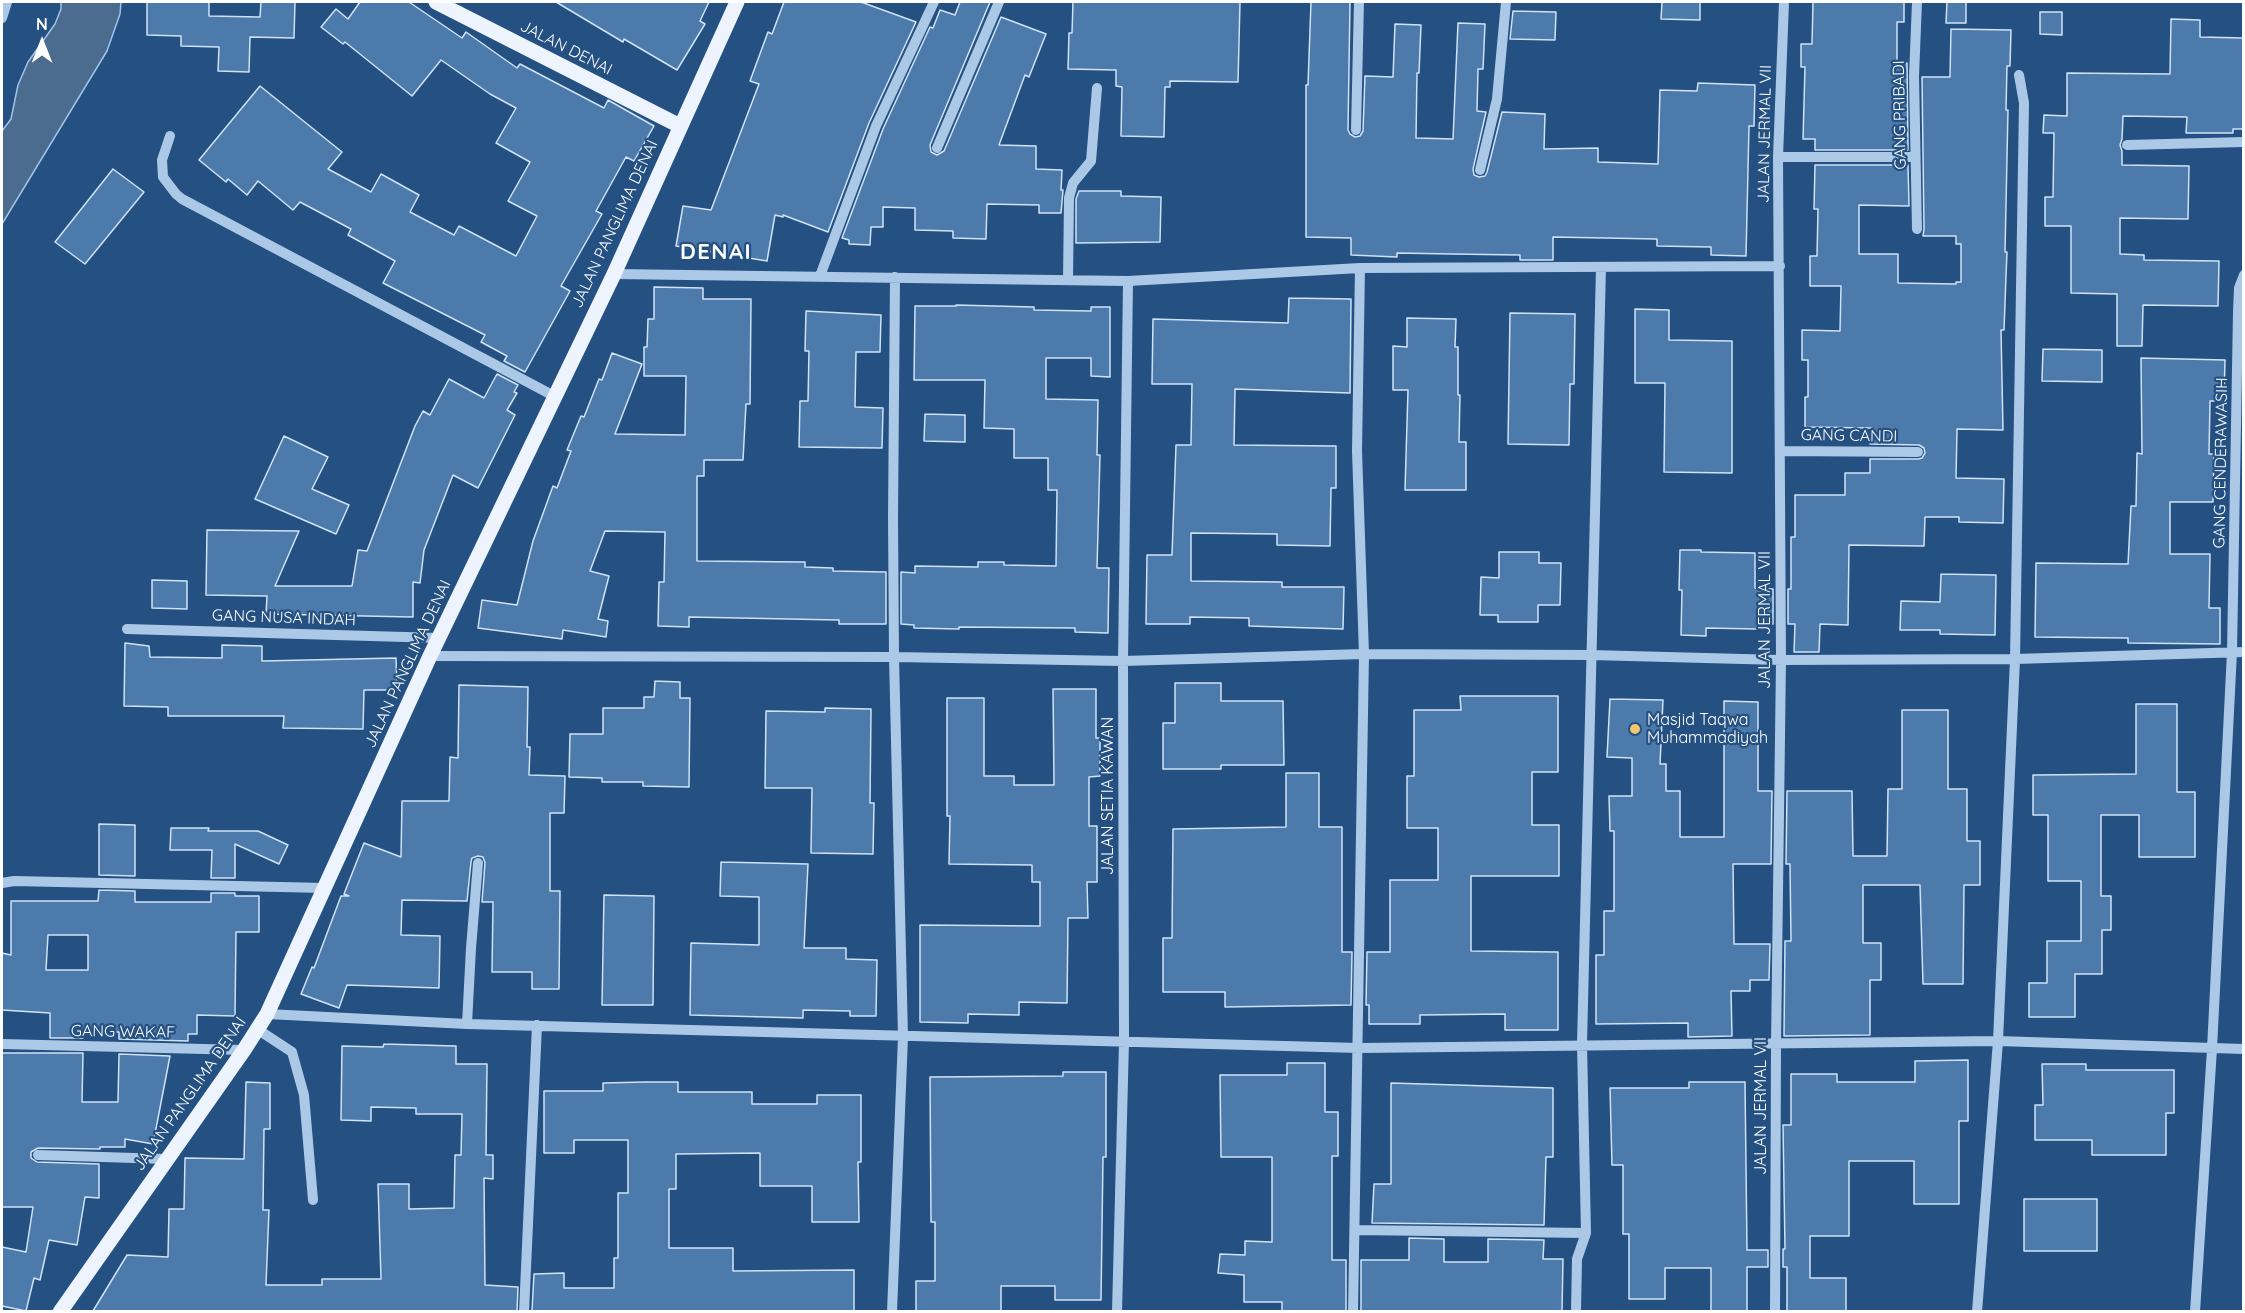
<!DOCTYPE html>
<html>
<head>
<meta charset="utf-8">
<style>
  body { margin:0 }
  #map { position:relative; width:2245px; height:1313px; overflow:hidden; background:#245082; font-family:Quicksand,sans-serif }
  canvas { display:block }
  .frame { position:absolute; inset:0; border:3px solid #fff; pointer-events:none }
  .north { position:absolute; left:12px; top:12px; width:60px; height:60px; -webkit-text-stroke:4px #245082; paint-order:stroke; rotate:0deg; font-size:16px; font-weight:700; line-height:24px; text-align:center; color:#fff }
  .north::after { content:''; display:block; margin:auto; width:21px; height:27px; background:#fff; clip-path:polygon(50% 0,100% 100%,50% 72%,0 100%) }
</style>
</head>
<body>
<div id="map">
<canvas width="2245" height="1313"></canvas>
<div class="frame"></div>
<div class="north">N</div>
</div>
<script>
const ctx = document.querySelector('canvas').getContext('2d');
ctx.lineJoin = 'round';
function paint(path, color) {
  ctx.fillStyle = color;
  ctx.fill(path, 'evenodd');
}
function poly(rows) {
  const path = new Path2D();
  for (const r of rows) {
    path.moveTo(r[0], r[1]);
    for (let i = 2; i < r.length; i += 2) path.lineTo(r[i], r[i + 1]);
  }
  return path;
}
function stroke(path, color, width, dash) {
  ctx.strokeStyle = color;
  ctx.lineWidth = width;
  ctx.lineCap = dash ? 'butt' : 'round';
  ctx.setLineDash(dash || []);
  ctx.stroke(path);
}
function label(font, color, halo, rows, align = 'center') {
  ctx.font = font + ' Quicksand,sans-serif';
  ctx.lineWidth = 4.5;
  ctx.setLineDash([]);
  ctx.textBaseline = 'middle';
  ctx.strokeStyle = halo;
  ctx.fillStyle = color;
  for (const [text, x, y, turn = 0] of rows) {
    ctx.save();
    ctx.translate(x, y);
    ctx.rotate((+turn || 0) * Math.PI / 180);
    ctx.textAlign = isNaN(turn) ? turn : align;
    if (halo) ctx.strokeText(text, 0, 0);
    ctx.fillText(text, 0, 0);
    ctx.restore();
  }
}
const water = poly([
  [61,2,121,2,120,14,107,51,2,224,2,131,11,119,18,85,28,62,55,24,61,9,61,2]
]);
const building = poly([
  [147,2,209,2,209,16,260,17,261,2,295,2,294,38,250,37,249,72,218,71,219,47,181,46,181,36,147,35,147,2],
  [360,2,409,2,462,38,466,32,517,68,520,64,604,108,608,100,654,126,634,161,626,157,596,211,602,214,561,286,570,291,525,372,504,361,507,356,481,342,485,335,383,283,395,261,348,235,351,229,300,202,293,210,258,181,247,195,228,179,226,182,199,160,260,86,342,152,328,169,371,192,381,174,419,195,410,212,454,235,459,226,516,256,537,216,508,201,530,162,496,143,516,108,490,94,441,60,412,96,345,42,343,44,321,27,336,9,348,19,360,2],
  [556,2,709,2,700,21,705,24,677,70,624,39,623,42,556,2],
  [784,2,861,2,916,22,869,123,828,232,783,215,783,217,775,215,767,261,676,246,683,206,711,210,759,84,750,81,768,32,772,34,784,2],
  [960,2,990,2,930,145,931,152,937,155,944,151,1001,17,1046,34,1029,77,1025,75,999,145,1036,146,1036,169,1062,170,1061,190,1063,190,1061,213,1039,213,1039,205,987,204,986,239,953,238,953,231,915,230,915,208,883,207,883,227,871,227,870,245,849,244,849,240,842,238,883,129,930,27,933,28,940,10,955,15,960,2],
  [1073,2,1240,2,1238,82,1170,81,1170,87,1165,87,1164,137,1121,136,1122,87,1116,86,1116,70,1068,69,1069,33,1072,33,1073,2],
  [1311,2,1350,2,1348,130,1350,134,1355,137,1360,136,1363,131,1365,76,1393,77,1395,24,1421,25,1419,73,1417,73,1416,138,1453,139,1458,23,1485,24,1483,69,1478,69,1477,111,1486,112,1473,169,1474,175,1479,177,1485,176,1487,172,1502,112,1545,114,1544,149,1598,148,1598,162,1658,164,1660,90,1697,91,1698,83,1755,85,1754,126,1749,126,1746,256,1711,255,1711,247,1657,246,1657,239,1553,237,1553,260,1520,260,1520,255,1451,254,1397,253,1397,257,1351,255,1351,238,1306,237,1306,85,1308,85,1311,2],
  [1662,2,1700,2,1700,20,1661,19,1662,2],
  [1813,2,1904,2,1904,22,1897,22,1897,63,1907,63,1908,150,1815,150,1815,139,1803,139,1805,67,1801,67,1801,44,1812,44,1813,2],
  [1947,2,1966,2,1966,23,1946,23,1947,2],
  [1513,11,1556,12,1555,40,1510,39,1513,11],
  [2040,12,2062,12,2062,35,2040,34,2040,12],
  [2171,19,2200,20,2200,37,2244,38,2244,129,2233,129,2233,133,2186,133,2187,117,2123,116,2122,139,2120,145,2122,151,2122,165,2189,166,2188,219,2120,218,2120,254,2144,255,2144,260,2219,261,2218,306,2143,305,2142,346,2117,346,2117,294,2071,293,2071,226,2045,226,2045,197,2053,197,2054,133,2043,133,2044,115,2067,116,2067,73,2170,74,2171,19],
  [1951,29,2011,30,2010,66,2007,66,2006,110,2008,110,2005,252,2007,252,2006,276,2004,330,2001,330,2003,430,1957,429,1956,478,2004,479,2003,523,1959,522,1959,517,1925,517,1924,546,1849,545,1848,625,1820,624,1819,652,1794,652,1795,624,1788,624,1788,589,1791,589,1791,537,1795,537,1795,495,1845,495,1845,473,1870,473,1870,459,1918,459,1922,458,1925,453,1924,448,1919,445,1870,444,1871,428,1805,427,1805,397,1808,397,1808,360,1802,360,1802,330,1840,331,1841,286,1810,286,1810,256,1817,256,1818,209,1814,209,1815,165,1908,165,1909,206,1859,205,1859,254,1898,254,1898,283,1956,284,1956,282,1961,282,1961,244,1956,244,1956,236,1923,236,1924,229,1922,77,1950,77,1951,29],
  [113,169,144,192,85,264,55,242,113,169],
  [1079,191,1121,191,1121,196,1161,197,1160,242,1076,243,1076,199,1079,191],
  [654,287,703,288,703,299,751,299,750,404,746,404,743,460,704,460,704,476,697,476,697,561,805,562,805,567,833,568,833,571,886,572,886,624,839,624,839,620,689,617,689,627,658,626,659,582,664,582,665,532,605,531,590,571,609,576,598,619,608,621,606,637,563,630,562,639,478,628,482,600,517,605,533,541,553,486,557,488,571,451,567,450,581,416,584,417,599,379,602,380,612,353,642,364,615,434,685,435,686,376,644,376,644,347,647,347,648,319,654,319,654,287],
  [1289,298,1351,299,1350,393,1235,389,1234,445,1336,446,1336,488,1331,488,1330,546,1277,545,1277,534,1191,533,1191,581,1282,582,1282,587,1344,587,1343,629,1249,626,1249,618,1190,617,1190,624,1146,624,1147,555,1172,555,1176,445,1191,445,1192,384,1152,384,1153,319,1288,323,1289,298],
  [956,305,1034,307,1034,310,1091,311,1091,307,1110,307,1110,377,1091,376,1091,358,1046,358,1046,399,1098,400,1097,455,1100,455,1097,568,1109,568,1108,633,1075,632,1075,628,959,627,959,629,914,628,914,625,901,624,901,572,915,573,915,566,978,567,978,562,1004,562,1004,565,1056,566,1057,490,1048,490,1048,458,1014,458,1014,429,984,428,985,380,914,380,915,306,956,306,956,305],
  [1635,309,1669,310,1669,340,1732,341,1732,473,1664,472,1665,383,1635,383,1635,309],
  [806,311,881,315,880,352,856,352,855,407,883,408,882,448,799,447,800,401,808,401,809,351,805,351,806,311],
  [1510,313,1575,314,1574,384,1570,384,1569,445,1508,444,1510,313],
  [1407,318,1456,319,1455,347,1458,347,1458,395,1460,395,1459,442,1466,442,1466,490,1405,490,1408,390,1393,390,1393,346,1407,347,1407,318],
  [2043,349,2102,350,2102,382,2042,381,2043,349],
  [2141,358,2225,360,2224,401,2210,401,2209,454,2214,454,2213,502,2170,502,2170,554,2210,554,2209,608,2220,608,2220,644,2128,643,2128,638,2035,637,2036,563,2128,564,2131,506,2136,506,2137,453,2142,454,2141,358],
  [497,374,518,385,514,392,517,393,507,410,515,415,478,488,453,475,424,550,420,583,413,582,413,617,266,614,267,596,206,595,207,530,299,531,275,586,352,586,358,550,367,551,415,426,423,411,430,415,449,379,484,398,497,374],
  [925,414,965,415,965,442,924,441,925,414],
  [284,436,328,457,312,489,349,505,336,534,255,499,284,436],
  [1680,550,1701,550,1701,552,1755,553,1755,588,1773,589,1773,624,1757,623,1757,629,1706,628,1706,636,1681,635,1682,590,1679,590,1680,550],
  [1499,552,1539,552,1539,563,1561,563,1560,605,1538,605,1538,622,1498,622,1498,615,1480,615,1481,577,1499,578,1499,552],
  [1941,574,1996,575,1995,635,1940,634,1940,630,1900,630,1901,601,1940,602,1941,574],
  [152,580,187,581,187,609,152,608,152,580],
  [125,643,149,646,150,657,222,658,222,645,262,646,262,661,396,658,397,690,364,690,363,729,283,728,284,716,168,716,168,707,124,706,125,643],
  [655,681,680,682,680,698,690,698,689,787,643,786,643,782,602,782,602,778,569,777,570,734,603,734,603,708,644,708,644,697,654,697,655,681],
  [1175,683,1221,683,1221,701,1283,701,1284,765,1221,765,1221,769,1163,769,1163,723,1175,723,1175,683],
  [459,685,528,687,527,747,530,747,529,775,565,776,564,813,550,813,550,891,560,891,559,989,532,989,532,972,492,972,493,902,482,902,485,863,483,857,478,856,472,858,471,862,467,901,402,900,401,935,440,936,439,988,347,985,339,1008,301,994,312,967,314,968,341,896,349,896,344,894,364,843,401,857,402,801,449,801,450,757,458,758,459,685],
  [1053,689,1096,689,1096,738,1100,738,1100,776,1089,777,1089,826,1097,826,1097,882,1087,882,1088,918,1068,918,1067,1003,1019,1002,1019,1015,968,1014,968,1023,920,1022,920,925,1040,926,1040,882,1032,882,1032,865,949,864,950,816,947,816,947,698,984,698,984,776,1014,776,1014,785,1054,785,1053,689],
  [1460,696,1558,696,1558,772,1532,772,1532,825,1559,825,1559,876,1471,876,1471,951,1558,952,1558,1030,1505,1030,1505,1014,1420,1015,1420,1024,1369,1024,1369,1005,1366,1005,1367,952,1390,952,1390,880,1438,880,1438,828,1407,828,1407,776,1414,776,1414,710,1461,710,1460,696],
  [1610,699,1663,700,1660,764,1666,764,1666,791,1680,791,1680,837,1724,837,1724,701,1758,702,1758,791,1772,791,1771,864,1733,864,1734,944,1770,944,1769,980,1750,980,1750,991,1731,991,1732,1036,1688,1037,1688,1023,1596,1024,1596,955,1604,955,1604,911,1614,911,1614,831,1610,831,1609,796,1632,796,1632,758,1607,757,1610,699],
  [2136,704,2177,704,2177,792,2195,792,2195,857,2139,857,2139,815,2101,815,2101,896,2111,896,2111,930,2102,930,2102,974,2075,974,2075,1017,2029,1017,2029,983,2047,983,2047,941,2081,941,2081,881,2048,881,2048,815,2033,815,2033,775,2136,774,2136,704],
  [825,708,871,709,870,803,874,803,873,854,811,853,812,788,765,788,766,711,825,712,825,708],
  [1902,710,1948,710,1948,789,1967,789,1967,841,1980,841,1980,885,1964,885,1963,984,1923,984,1920,885,1863,885,1863,943,1881,943,1881,980,1870,980,1870,1035,1784,1036,1785,941,1791,941,1790,864,1786,864,1787,791,1852,791,1853,856,1887,856,1888,789,1902,789,1902,710],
  [1286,773,1319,773,1319,827,1342,827,1342,952,1352,952,1351,1005,1225,1007,1225,992,1163,992,1163,938,1172,938,1173,829,1286,827,1286,773],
  [99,824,135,825,135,876,99,875,99,824],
  [171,828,209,828,208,831,258,831,288,845,279,864,235,844,235,878,211,878,212,850,170,850,171,828],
  [721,862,808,864,804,948,846,948,846,959,877,960,876,1016,850,1016,850,1011,803,1010,803,1018,690,1015,691,943,759,945,759,897,720,896,721,862],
  [99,890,135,891,135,902,211,902,211,893,235,893,235,896,259,896,259,932,236,932,235,1016,197,1015,197,1034,188,1034,188,1041,119,1039,119,1032,83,1032,83,1038,50,1038,50,1013,2,1010,2,953,11,955,11,901,98,901,99,890],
  [48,935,88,935,88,970,46,970,48,935],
  [604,895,654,896,653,1005,602,1005,604,895],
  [384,1044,456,1046,456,1064,487,1064,486,1155,493,1155,493,1179,484,1178,485,1285,518,1287,517,1311,93,1311,127,1255,168,1257,169,1209,184,1209,185,1158,244,1159,246,1082,270,1083,270,1129,264,1129,263,1210,269,1210,266,1285,322,1285,322,1279,381,1279,378,1184,409,1184,409,1209,454,1208,455,1155,461,1155,462,1114,416,1114,416,1108,371,1107,371,1121,341,1120,342,1046,383,1047,384,1044],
  [2,1053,83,1053,82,1102,118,1102,119,1054,170,1056,153,1144,125,1139,125,1147,100,1147,100,1149,38,1148,31,1152,31,1158,37,1162,99,1164,99,1198,85,1197,77,1245,49,1240,40,1280,34,1278,26,1311,2,1306,2,1247,26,1252,33,1207,2,1207,2,1053],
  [1968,1060,1968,1121,1959,1121,1959,1204,1914,1204,1914,1161,1849,1161,1849,1236,1810,1236,1810,1278,1846,1278,1846,1311,1787,1311,1787,1267,1783,1267,1783,1249,1785,1249,1783,1125,1791,1125,1791,1074,1837,1074,1837,1082,1915,1082,1915,1061,1968,1060],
  [1287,1063,1325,1063,1325,1112,1338,1112,1338,1156,1332,1156,1332,1260,1346,1260,1346,1311,1282,1311,1282,1302,1244,1302,1244,1275,1218,1273,1220,1254,1245,1255,1245,1241,1272,1242,1272,1157,1221,1157,1220,1075,1287,1075,1287,1063],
  [2042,1064,2086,1064,2086,1070,2174,1070,2174,1113,2166,1113,2166,1155,2092,1155,2092,1140,2035,1140,2035,1105,2043,1105,2042,1064],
  [1063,1072,1106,1072,1106,1157,1103,1157,1101,1300,1055,1300,1055,1286,1001,1286,1001,1311,916,1311,916,1281,935,1281,935,1222,931,1222,930,1077,1063,1076,1063,1072],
  [645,1082,678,1082,678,1092,752,1092,752,1104,817,1104,817,1095,861,1095,861,1162,858,1162,859,1222,812,1222,812,1186,760,1186,760,1153,676,1154,676,1189,669,1189,669,1248,733,1248,733,1271,854,1270,854,1311,532,1311,534,1274,564,1273,564,1288,614,1288,614,1258,618,1258,618,1193,628,1193,628,1140,574,1140,574,1153,544,1153,544,1091,603,1091,603,1083,645,1082],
  [1689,1082,1745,1082,1747,1250,1768,1250,1768,1267,1747,1267,1747,1311,1711,1311,1711,1268,1665,1268,1665,1299,1629,1299,1629,1234,1623,1234,1623,1165,1612,1165,1610,1088,1689,1088,1689,1082],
  [1391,1083,1553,1088,1553,1157,1546,1157,1544,1225,1372,1223,1374,1184,1391,1184,1391,1083],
  [2024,1199,2097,1199,2097,1251,2024,1251,2024,1199],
  [1409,1238,1444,1239,1444,1262,1488,1262,1488,1239,1544,1240,1543,1259,1563,1259,1562,1311,1361,1311,1361,1260,1409,1260,1409,1238]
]);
const minor = poly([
  [1917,2,1914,76,1917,229],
  [2,18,7,2],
  [1356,130,1359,2],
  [170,136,162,160,163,177,176,194,182,199,554,396],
  [2127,145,2244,142],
  [937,148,999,2],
  [1778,157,1915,157],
  [1480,170,1497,99,1506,2],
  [614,274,1128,281,1360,268,1780,266],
  [820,276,876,126,934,2],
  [1068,280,1069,198,1073,183,1091,161,1097,88],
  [1780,451,1918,452],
  [127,629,440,638],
  [430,656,894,657,1123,661,1364,654,1591,655,1781,660,2015,659,2244,652],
  [2,883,14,881,325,888],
  [267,1014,467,1024,1359,1048,1998,1041,2244,1049],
  [467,1024,471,948,478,863],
  [257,1029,292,1052,304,1095,313,1200],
  [2,1044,244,1050],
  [38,1155,167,1159],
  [1356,1230,1586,1233],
  [524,1312,537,1025],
  [892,1312,903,1037,894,657,893,517,895,277],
  [1117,1312,1124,1041,1123,661,1128,281],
  [1353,1312,1364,654,1357,451,1360,268],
  [1576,1312,1577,1259,1586,1233,1582,1044,1601,267],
  [1775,1312,1776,1045,1781,660,1778,157,1784,2],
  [1977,1312,1998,1041,2015,659,2024,103,2019,75],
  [2195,1312,2212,1049,2232,652,2238,312,2239,288,2244,275]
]);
const major = poly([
  [436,2,680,126],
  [60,1312,244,1050,267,1014,430,656,614,274,737,2]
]);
const markers = [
  [1635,729,6,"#f2c76e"]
];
const streetNames = [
  ["JALAN DENAI",566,48,27],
  ["GANG PRIBADI",1900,115,-91],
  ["JALAN JERMAL VII",1765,134,-89],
  ["JALAN PANGLIMA DENAI",615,224,-65],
  ["GANG CANDI",1849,436,1],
  ["GANG CENDERAWASIH",2221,463,-89],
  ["GANG NUSA INDAH",284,618,2],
  ["JALAN JERMAL VII",1765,620,-90],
  ["JALAN PANGLIMA DENAI",408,664,-65],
  ["JALAN SETIA KAWAN",1108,796,-90],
  ["GANG WAKAF",123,1032,1],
  ["JALAN PANGLIMA DENAI",190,1094,-55],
  ["JALAN JERMAL VII",1761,1106,-90]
];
const poiNames = [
  ["Masjid Taqwa",1647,720],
  ["Muhammadiyah",1647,738]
];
const districtNames = [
  ["DENAI",716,252]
];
paint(water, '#4b6b8f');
stroke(water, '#9fc4e8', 1.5);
paint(building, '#4c7aab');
stroke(building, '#cfe2f6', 1.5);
stroke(minor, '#abc9e7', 10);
stroke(major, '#edf4fd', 15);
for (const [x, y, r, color] of markers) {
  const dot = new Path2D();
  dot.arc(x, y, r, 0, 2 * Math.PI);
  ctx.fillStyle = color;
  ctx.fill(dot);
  stroke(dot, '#245082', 2);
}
label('16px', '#fff', '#245082', streetNames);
label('16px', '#fff', '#245082', poiNames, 'left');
ctx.letterSpacing = '1.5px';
label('bold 22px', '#fff', '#245082', districtNames);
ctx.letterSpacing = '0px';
</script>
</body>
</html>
